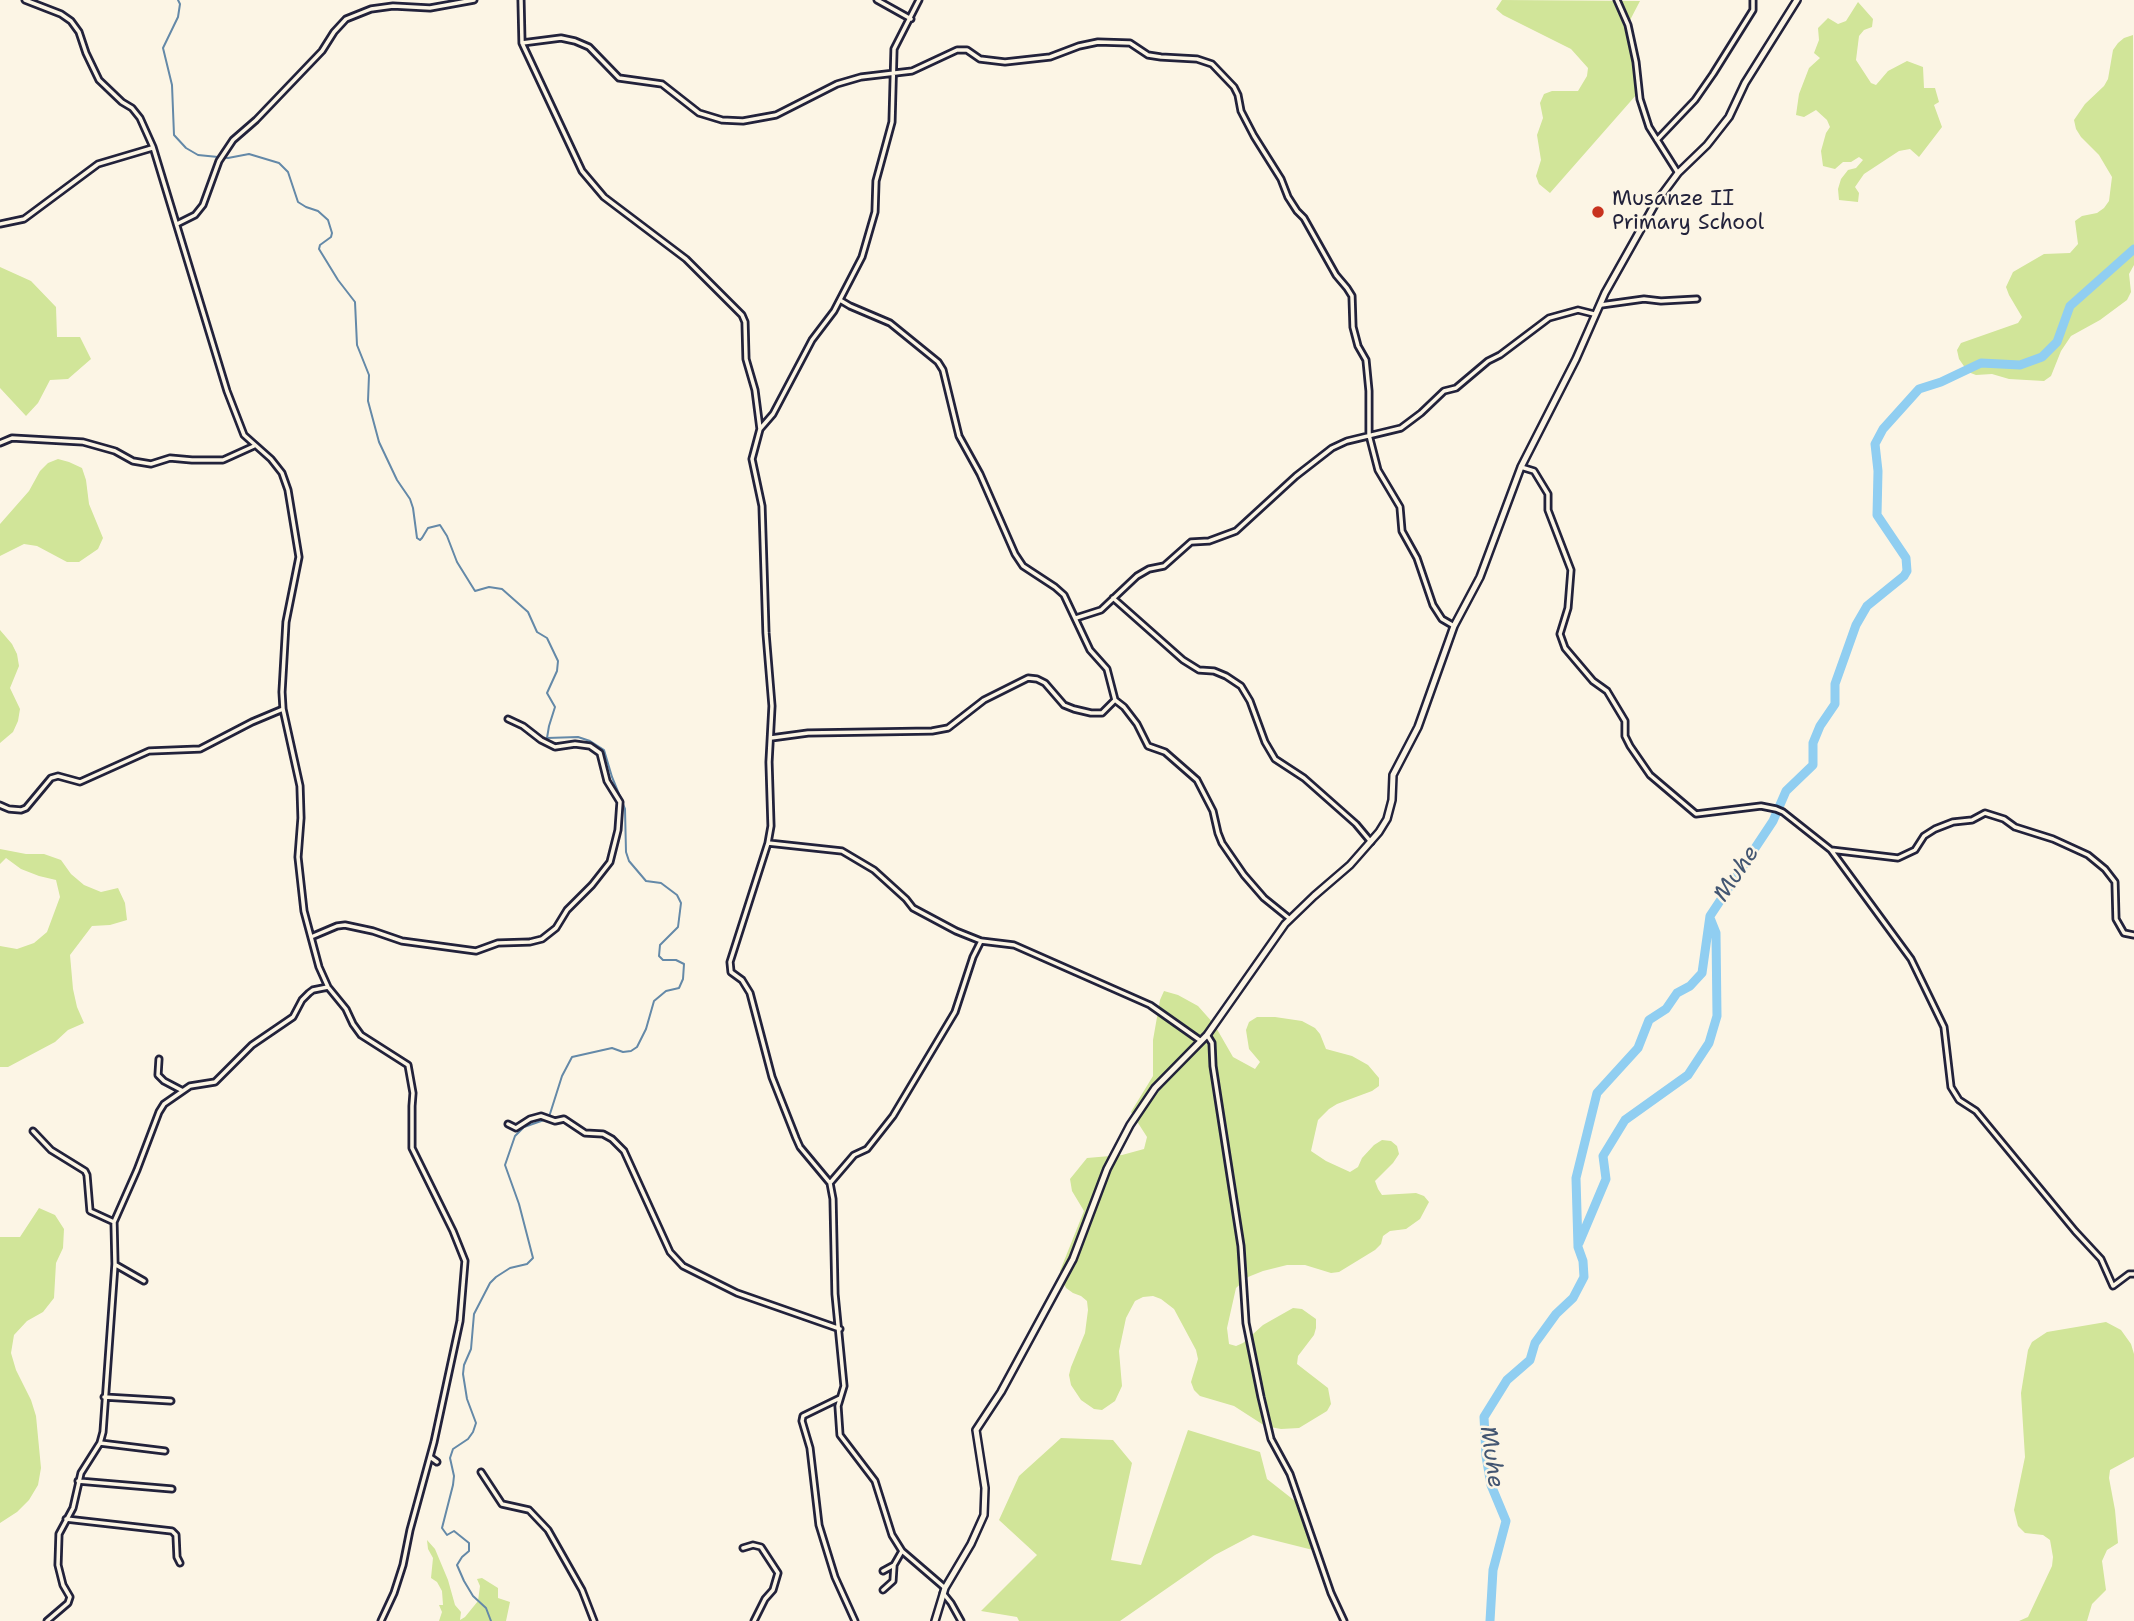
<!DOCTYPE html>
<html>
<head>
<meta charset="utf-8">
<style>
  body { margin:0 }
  canvas { display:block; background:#fcf5e5 }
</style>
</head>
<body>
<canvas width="2134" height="1621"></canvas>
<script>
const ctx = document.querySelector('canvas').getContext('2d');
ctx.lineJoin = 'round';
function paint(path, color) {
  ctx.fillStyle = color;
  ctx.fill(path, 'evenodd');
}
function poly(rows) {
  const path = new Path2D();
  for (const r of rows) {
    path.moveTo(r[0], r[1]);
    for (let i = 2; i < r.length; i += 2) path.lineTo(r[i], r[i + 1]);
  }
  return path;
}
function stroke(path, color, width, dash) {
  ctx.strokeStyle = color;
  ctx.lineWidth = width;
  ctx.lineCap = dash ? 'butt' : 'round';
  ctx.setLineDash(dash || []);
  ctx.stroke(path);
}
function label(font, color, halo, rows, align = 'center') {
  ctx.font = font + ' "Shantell Sans",sans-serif';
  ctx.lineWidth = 5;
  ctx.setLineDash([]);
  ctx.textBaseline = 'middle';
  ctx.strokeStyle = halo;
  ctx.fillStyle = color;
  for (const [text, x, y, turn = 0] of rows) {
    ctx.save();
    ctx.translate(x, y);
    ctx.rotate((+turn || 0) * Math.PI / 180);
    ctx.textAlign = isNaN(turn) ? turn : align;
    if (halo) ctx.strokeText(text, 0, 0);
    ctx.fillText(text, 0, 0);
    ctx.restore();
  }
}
const green = poly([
  [1502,0,1640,1,1628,24,1638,59,1640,76,1637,94,1550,193,1539,184,1536,176,1541,160,1537,135,1543,118,1540,103,1544,94,1552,91,1578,91,1587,76,1588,68,1571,49,1503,15,1496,9],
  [1858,2,1873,19,1872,27,1864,30,1859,36,1856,60,1871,83,1876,85,1888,71,1907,61,1923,67,1924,88,1935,88,1939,102,1934,105,1942,127,1919,157,1910,149,1899,151,1864,174,1855,187,1859,193,1858,202,1839,200,1838,189,1841,179,1848,170,1856,168,1863,160,1859,157,1851,162,1843,162,1835,169,1823,166,1821,151,1826,133,1830,127,1827,120,1816,110,1804,117,1796,115,1799,94,1809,68,1820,58,1814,53,1819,40,1818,28,1828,18,1838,24,1846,21],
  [2133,35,2134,265,2129,274,2131,292,2127,300,2100,320,2071,336,2061,351,2051,376,2044,381,2009,379,1992,374,1976,375,1968,372,1959,359,1957,350,1961,343,2018,323,2022,317,2009,295,2006,287,2013,272,2044,254,2070,253,2078,244,2075,221,2082,216,2097,213,2104,208,2109,201,2112,177,2099,155,2081,137,2076,129,2074,120,2085,104,2104,86,2108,79,2113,50,2118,43,2124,38],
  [0,267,31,281,56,307,57,337,80,337,91,359,68,379,50,380,38,403,26,416,0,388],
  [58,459,69,462,82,468,86,480,89,504,103,538,98,549,79,562,67,562,37,546,24,544,0,556,0,524,29,491,40,471,48,463],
  [0,630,12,644,17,654,19,666,10,688,20,709,18,721,13,732,0,743],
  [0,849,26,854,44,854,61,860,71,874,84,885,101,892,118,888,125,903,127,920,110,925,92,926,70,955,73,989,77,1007,84,1023,68,1030,55,1042,8,1067,0,1067,0,946,17,949,34,943,47,932,60,897,56,880,39,876,21,869,6,858,0,864],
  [1164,991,1178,995,1198,1006,1214,1024,1233,1057,1255,1069,1260,1062,1249,1049,1246,1030,1249,1022,1257,1017,1275,1017,1302,1021,1315,1028,1320,1034,1326,1049,1352,1056,1368,1065,1379,1078,1379,1086,1372,1091,1337,1104,1329,1109,1318,1120,1311,1151,1326,1161,1350,1172,1358,1167,1362,1158,1374,1145,1382,1140,1391,1141,1397,1146,1399,1154,1393,1163,1375,1181,1378,1189,1382,1195,1416,1193,1424,1196,1429,1202,1420,1219,1406,1229,1390,1231,1383,1236,1381,1244,1375,1250,1339,1272,1331,1273,1305,1265,1287,1265,1263,1271,1248,1277,1236,1288,1227,1328,1229,1344,1236,1346,1243,1343,1263,1325,1293,1308,1302,1309,1316,1319,1316,1328,1314,1335,1298,1356,1297,1364,1328,1388,1331,1404,1327,1411,1299,1428,1281,1429,1265,1426,1234,1406,1200,1396,1194,1390,1191,1382,1198,1359,1196,1350,1174,1309,1161,1299,1153,1296,1143,1297,1135,1301,1126,1318,1119,1351,1122,1386,1115,1401,1102,1410,1094,1409,1081,1400,1071,1385,1069,1375,1071,1367,1085,1333,1088,1310,1087,1301,1081,1296,1073,1293,1066,1288,1062,1280,1060,1271,1084,1211,1072,1191,1070,1179,1087,1158,1122,1155,1144,1149,1147,1137,1131,1112,1153,1076,1153,1040,1160,1000],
  [39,1208,55,1215,64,1229,63,1248,56,1263,54,1298,43,1312,27,1321,14,1335,11,1353,16,1370,31,1400,36,1416,41,1468,38,1485,29,1500,17,1512,0,1523,0,1237,20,1237],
  [2106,1322,2121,1330,2131,1344,2134,1354,2134,1457,2110,1470,2109,1478,2115,1510,2118,1543,2107,1550,2102,1561,2106,1590,2092,1604,2087,1621,2019,1621,2028,1617,2052,1566,2053,1557,2050,1540,2043,1535,2025,1533,2018,1526,2014,1510,2025,1457,2021,1393,2028,1350,2032,1342,2047,1332],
  [1188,1430,1260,1452,1267,1479,1295,1501,1317,1551,1253,1535,1215,1555,1120,1621,1019,1621,1017,1617,981,1611,1037,1555,999,1520,1019,1476,1061,1438,1113,1440,1132,1463,1111,1560,1141,1565],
  [427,1540,435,1549,448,1580,455,1605,461,1612,460,1620,465,1617,478,1601,480,1586,477,1579,482,1578,498,1588,498,1598,510,1602,506,1621,439,1621,442,1612,439,1605,443,1605,442,1591,437,1582,431,1578,433,1558,428,1549]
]);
const stream = poly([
  [178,0,180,4,178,17,163,48,172,85,174,135,186,148,198,155,228,158,249,154,279,163,288,172,298,202,306,207,318,211,328,220,332,233,331,237,320,245,319,249,338,280,355,302,357,345,369,375,368,401,379,442,397,480,410,499,413,508,417,538,420,540,422,538,428,528,440,525,447,536,457,562,475,591,489,587,502,589,528,612,537,632,547,638,558,661,557,671,547,693,555,707,549,726,547,738,578,737,590,741,604,750,612,777,625,809,626,852,629,861,646,881,661,883,677,895,681,903,678,927,660,945,659,956,663,960,676,960,684,964,683,979,679,988,666,991,654,1001,646,1029,637,1047,631,1051,623,1052,612,1048,572,1057,562,1076,549,1117],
  [491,1621,486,1608,473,1596,464,1581,457,1565,462,1557,469,1551,469,1543,454,1531,447,1535,442,1528,453,1485,454,1476,450,1458,453,1449,468,1439,473,1432,476,1423,467,1399,463,1374,464,1365,471,1349,474,1314,490,1283,496,1277,510,1268,527,1264,533,1258,519,1204,505,1165,515,1136,524,1127,544,1120]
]);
const river = poly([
  [1579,1243,1606,1179,1603,1156,1625,1120,1688,1075,1709,1043,1717,1016,1716,933,1710,918],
  [1490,1621,1493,1570,1506,1521,1491,1485,1486,1456,1484,1417,1507,1380,1530,1360,1535,1343,1556,1314,1573,1298,1584,1277,1583,1261,1578,1247,1576,1178,1597,1093,1638,1048,1649,1020,1666,1009,1677,993,1690,986,1702,973,1710,916,1773,821,1786,791,1813,765,1813,743,1820,726,1835,704,1835,684,1856,625,1867,606,1904,576,1907,571,1906,558,1877,515,1878,471,1875,444,1883,429,1919,389,1941,382,1981,363,2020,365,2042,357,2057,342,2070,306,2134,249]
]);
const minor = poly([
  [25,0,61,14,71,21,79,32,86,53,99,80,122,102,132,108,140,118,153,147,227,391,244,435,271,459,282,473,288,490,299,557,286,622,282,692,283,709,300,786,301,818,298,857,304,911,319,967,328,987,346,1009,353,1024,361,1035,408,1065,413,1093,412,1106,412,1148,453,1231,465,1261,460,1321,434,1442,410,1530,403,1565,394,1593,381,1621],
  [521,0,522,43,582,171,604,197,686,259,742,315,745,322,746,359,755,390,760,429],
  [877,0,911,19],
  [919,0,894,49,892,122,876,181,875,212,862,257,834,311,812,340,773,414,760,429,752,459,762,506,766,633,772,706,769,762,771,826,768,843,730,962,731,972,742,980,750,993,772,1077,796,1138,800,1147,830,1183,833,1199,835,1294,844,1386,838,1406,840,1435,875,1481,892,1535,902,1551,945,1588],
  [1617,0,1628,25,1636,62,1640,99,1649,127,1678,173],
  [522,43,561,38,575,41,589,47,619,78,662,84,699,113,722,120,743,121,776,115,837,84,861,77,912,71,957,50,967,50,980,59,1005,62,1050,57,1079,46,1098,42,1130,43,1148,55,1161,57,1197,59,1212,64,1234,87,1238,95,1241,111,1254,136,1281,179,1288,197,1297,211,1304,218,1336,275,1347,288,1352,296,1353,327,1358,346,1366,360,1369,391,1369,435,1378,470,1400,507,1402,531,1417,558,1433,605,1442,619,1454,626],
  [1657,140,1695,100,1713,74,1753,10,1753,0],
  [0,224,24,219,98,164,152,148],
  [177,224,195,215,203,205,219,161,233,140,256,120,322,51,334,32,346,19,371,9,393,6,430,8,474,0],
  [840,300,850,306,890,323,938,362,943,370,959,436,980,474,1015,554,1023,566,1055,587,1064,595,1090,650,1107,669,1115,700,1124,707,1137,724,1148,746,1165,752,1197,780,1213,811,1218,833,1222,843,1244,875,1264,898,1290,919],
  [1601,305,1644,299,1661,301,1697,299],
  [0,443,12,438,83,442,115,451,133,461,151,464,170,458,192,460,223,460,254,446],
  [1521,467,1534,471,1548,494,1548,510,1571,570,1568,608,1560,634,1565,648,1593,681,1607,691,1625,721,1625,736,1630,746,1650,775,1696,814,1761,806,1776,809,1783,812,1831,850,1911,959,1944,1027,1951,1087,1959,1100,1976,1111,2075,1231,2101,1259,2113,1286,2129,1274,2134,1274],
  [1113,598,1183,660,1199,670,1214,671,1226,676,1241,686,1250,701,1265,742,1275,759,1304,778,1356,824,1371,842],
  [1076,618,1101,610,1137,576,1149,569,1164,566,1191,542,1209,541,1236,531,1296,476,1332,448,1347,441,1401,428,1421,413,1444,391,1456,388,1488,361,1500,355,1549,318,1578,310,1594,314],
  [771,738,808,733,932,731,948,728,984,700,1028,678,1037,679,1045,683,1064,705,1074,709,1091,713,1102,713,1115,700],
  [0,805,9,809,21,810,26,808,51,778,58,776,80,782,149,751,200,749,252,722,283,709],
  [768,843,842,851,874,870,906,899,913,908,956,931,981,941,1014,945,1150,1005,1201,1041],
  [1831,850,1898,858,1915,850,1924,836,1935,829,1953,822,1972,820,1985,813,2004,819,2015,827,2053,839,2088,855,2105,869,2115,882,2116,919,2124,933,2134,935],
  [311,937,337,926,345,925,373,931,402,941,476,951,498,943,530,942,542,939,556,928,567,910,592,885,610,862,618,830,620,802,607,781,600,753,590,746,575,744,555,747,541,740,523,726,508,719],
  [1207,1035,1212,1043,1213,1066,1241,1246,1246,1323,1261,1397,1271,1439,1290,1474,1331,1593,1344,1621],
  [159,1059,158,1075,164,1081,183,1091],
  [508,1124,516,1128,530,1119,541,1116,555,1121,564,1119,585,1133,603,1134,612,1139,624,1151,670,1252,683,1266,737,1293,840,1329],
  [33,1131,51,1150,85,1171,87,1175,90,1211,114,1222],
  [830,1183,854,1155,867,1149,893,1116,955,1012,973,957,981,941],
  [116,1265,144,1281],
  [104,1397,171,1401],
  [840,1398,803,1416,802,1421,810,1448,819,1525,835,1577,855,1621],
  [100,1443,165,1451],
  [430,1457,437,1462],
  [481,1472,502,1504,529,1510,548,1530,582,1590,594,1621],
  [78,1481,172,1489],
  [66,1519,172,1531,176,1535,177,1557,180,1563],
  [743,1548,753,1545,761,1547,778,1573,773,1590,765,1599,754,1621],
  [883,1571,894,1565,902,1551],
  [883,1590,893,1581,894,1565],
  [943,1593,951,1603,961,1621],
  [47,1621,68,1603,70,1597,63,1585,58,1565,59,1534,73,1508,81,1473,100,1443,103,1432,115,1264,114,1222,137,1170,159,1112,164,1104,190,1086,215,1082,252,1045,293,1017,302,1000,309,993,313,990,328,987]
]);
const secondary = poly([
  [935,1621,945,1588,971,1544,984,1515,985,1488,976,1430,1001,1392,1073,1259,1107,1169,1130,1125,1155,1088,1207,1035,1285,924,1314,896,1350,865,1379,832,1387,819,1392,800,1393,775,1418,727,1454,626,1480,577,1521,467,1576,359,1605,293,1655,204,1678,173,1707,145,1729,117,1745,83,1797,0]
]);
const markers = [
  [1598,212,7,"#c8321e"]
];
const poiNames = [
  ["Musanze II",1612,200],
  ["Primary School",1612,224]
];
const waterNames = [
  ["Muhe",1737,874,-56],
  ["Muhe",1491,1457,82]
];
paint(green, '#d1e599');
stroke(stream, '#6489a8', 2);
stroke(river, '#90cef1', 9);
stroke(minor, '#22223b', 9);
stroke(secondary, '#22223b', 10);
stroke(minor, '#fcf5e5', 3.5);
stroke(secondary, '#fcf5e5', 5);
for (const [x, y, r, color] of markers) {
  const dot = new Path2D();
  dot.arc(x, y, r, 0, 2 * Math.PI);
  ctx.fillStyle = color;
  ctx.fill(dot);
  stroke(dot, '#fcf5e5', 2.5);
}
label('21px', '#22223b', '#fcf5e5', poiNames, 'left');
label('italic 23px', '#435672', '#fcf5e5', waterNames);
</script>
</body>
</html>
